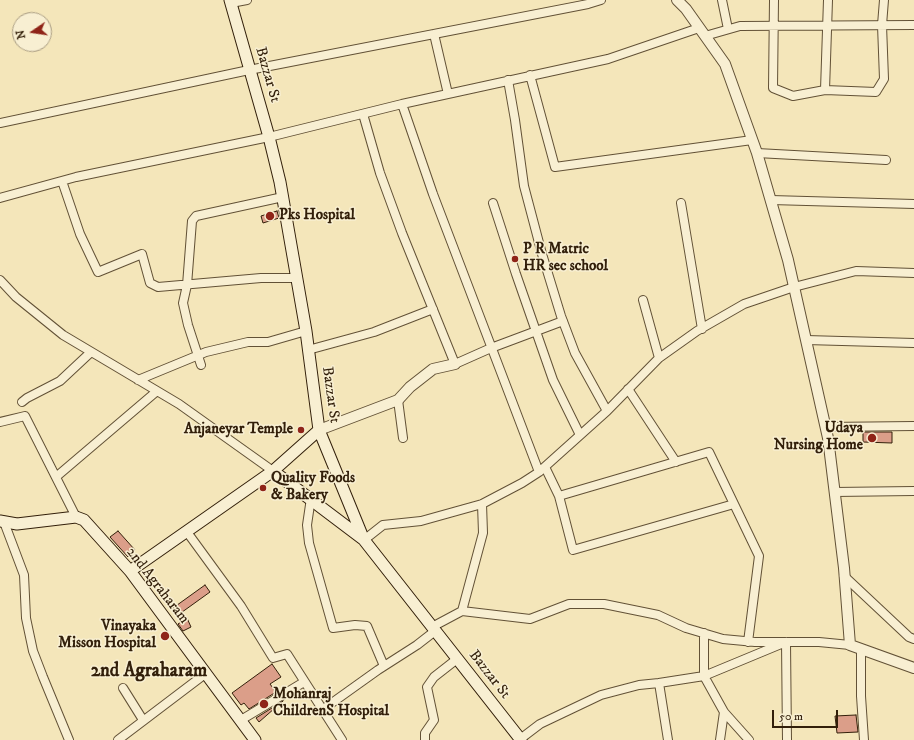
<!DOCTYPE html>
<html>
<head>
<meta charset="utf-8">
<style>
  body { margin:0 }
  #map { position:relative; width:914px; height:740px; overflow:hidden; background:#f4e6ba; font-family:"IM FELL DW Pica",serif }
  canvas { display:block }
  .north { position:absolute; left:12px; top:12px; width:40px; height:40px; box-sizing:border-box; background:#f8efd2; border:1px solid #a99c82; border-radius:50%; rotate:257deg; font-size:11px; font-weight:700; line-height:16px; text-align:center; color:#321f0a }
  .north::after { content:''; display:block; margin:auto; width:14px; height:18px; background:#8f2418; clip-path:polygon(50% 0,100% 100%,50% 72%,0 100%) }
  .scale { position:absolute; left:772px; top:710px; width:66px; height:18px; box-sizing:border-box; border:2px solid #321f0a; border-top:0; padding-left:5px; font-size:12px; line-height:14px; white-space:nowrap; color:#321f0a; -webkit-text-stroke:3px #f8efd2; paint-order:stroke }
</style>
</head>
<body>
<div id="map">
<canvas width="914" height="740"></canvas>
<div class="north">N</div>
<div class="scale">50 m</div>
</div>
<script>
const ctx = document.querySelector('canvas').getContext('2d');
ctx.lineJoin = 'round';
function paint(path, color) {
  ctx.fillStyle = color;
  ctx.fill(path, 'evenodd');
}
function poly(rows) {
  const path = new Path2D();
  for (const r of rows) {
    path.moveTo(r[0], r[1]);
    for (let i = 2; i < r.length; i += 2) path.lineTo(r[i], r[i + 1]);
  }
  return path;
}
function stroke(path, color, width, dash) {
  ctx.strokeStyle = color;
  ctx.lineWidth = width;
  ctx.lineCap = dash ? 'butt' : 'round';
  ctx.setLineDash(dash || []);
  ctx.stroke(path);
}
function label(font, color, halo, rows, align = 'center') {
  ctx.font = font + ' "IM FELL DW Pica",serif';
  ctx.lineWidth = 3;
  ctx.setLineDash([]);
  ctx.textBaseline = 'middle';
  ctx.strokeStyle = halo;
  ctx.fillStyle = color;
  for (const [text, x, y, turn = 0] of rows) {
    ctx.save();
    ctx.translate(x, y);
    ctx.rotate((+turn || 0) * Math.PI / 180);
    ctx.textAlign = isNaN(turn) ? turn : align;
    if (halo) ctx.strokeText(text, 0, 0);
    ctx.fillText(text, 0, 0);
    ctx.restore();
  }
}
const building = poly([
  [277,211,279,218,263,223,261,216,277,211],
  [863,432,892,432,892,443,863,442,863,432],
  [118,531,135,550,128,557,110,537,118,531],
  [205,585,210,592,178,615,173,608,205,585],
  [187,618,191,627,183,631,178,624,187,618],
  [272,664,281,677,270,684,276,692,249,709,244,703,241,705,232,693,272,664],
  [283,701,259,722,256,718,283,701],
  [856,715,858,732,837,733,835,716,856,715]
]);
const minor = poly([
  [722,0,728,29],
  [774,0,773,88,793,96,825,90,876,92,884,79,882,25,884,0],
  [231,3,247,0],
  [434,34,448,94],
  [705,36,740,26,914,25],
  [530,75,555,167,752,140],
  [508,80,515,120,524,186,542,254,561,316,575,353,607,411],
  [825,90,828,0],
  [402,104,433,194,539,472],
  [363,114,380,173,402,233,455,364,491,348,563,321],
  [0,123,249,70,588,4,601,0],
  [757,153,886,160],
  [62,181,80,234,98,272,142,254,150,283,158,287,261,278,297,278],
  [0,198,76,177,269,137,402,104,608,59,699,28],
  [771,200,914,204],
  [493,203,516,274,553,380,580,435],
  [681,203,702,329],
  [0,280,16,297,63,335,179,404,273,471],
  [643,300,659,358],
  [806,340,914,343],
  [308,350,374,332,433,309],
  [201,365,188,325,183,303,187,285,192,221,196,216,283,197],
  [138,380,206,352,248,342,268,342,306,331],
  [628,389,676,462],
  [398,400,403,438],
  [22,402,27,398,60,381,91,352],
  [0,422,25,416,76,517],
  [825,427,914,426],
  [545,467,559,496,709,452,759,556,748,642],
  [56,477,157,391],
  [834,492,914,491],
  [559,496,573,550,734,504],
  [311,498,307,525,309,543,333,628,355,625,367,626,384,666],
  [4,522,24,575,26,618,33,651,43,677,69,740],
  [187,532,241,606,273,658,287,654,342,740],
  [364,540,383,525,421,521,482,504,522,483,539,472,607,411,659,358,697,331,744,304,794,287,856,271,914,273],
  [844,576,909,637,914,639],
  [462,611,483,533,482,504],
  [432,627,462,611,530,619,569,604,604,604,658,615,686,628,723,639,755,642,819,642,850,645],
  [704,633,704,676,724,712,749,740],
  [861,649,861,696,864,740],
  [659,683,668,740],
  [123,688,143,720],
  [322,710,378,670,417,645,435,631],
  [241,720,304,682],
  [118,740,205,674],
  [425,740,425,733,434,720,427,687,434,677,457,659],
  [519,740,540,724,601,695,639,685,659,683,704,676,786,642,787,740],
  [720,740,724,712]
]);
const tertiary = poly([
  [677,0,686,9,725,64,757,153,788,260,828,438,844,568,850,645,914,668],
  [319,430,398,400,410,387,433,369,455,364]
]);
const secondary = poly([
  [230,0,269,137,280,182,306,331,319,430,364,540,521,740],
  [273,471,363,539],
  [0,521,17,524,76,517,84,520,130,571,255,740],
  [130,571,273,471,319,430]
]);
const markers = [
  [270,216,5,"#8f2418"],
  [515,259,4,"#8f2418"],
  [301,430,4,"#8f2418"],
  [872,438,5,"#8f2418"],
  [263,488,4,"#8f2418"],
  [165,636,5,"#8f2418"],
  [264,704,5,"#8f2418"]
];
const streetNames = [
  ["Bazzar St",267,75,74],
  ["Bazzar St",330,395,82],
  ["2nd Agraharam",157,586,52],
  ["Bazzar St",489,675,52]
];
const poiNames = [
  ["Pks Hospital",279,216],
  ["P R Matric",523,250],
  ["HR sec school",523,267],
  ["Udaya",863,429,"right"],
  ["Nursing Home",863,446,"right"],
  ["Anjaneyar Temple",293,430,"right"],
  ["Quality Foods",271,479],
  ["& Bakery",271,496],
  ["Vinayaka",156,627,"right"],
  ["Misson Hospital",156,644,"right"],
  ["Mohanraj",273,695],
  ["ChildrenS Hospital",273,712]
];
const districtNames = [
  ["2nd Agraharam",149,672]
];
paint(building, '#db9e89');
stroke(building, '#321f0a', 1);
stroke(minor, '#625136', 10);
stroke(tertiary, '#625136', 12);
stroke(secondary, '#321f0a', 13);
stroke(minor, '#f8efd2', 8);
stroke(tertiary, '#f8efd2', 10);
stroke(secondary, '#f8efd2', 11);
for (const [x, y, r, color] of markers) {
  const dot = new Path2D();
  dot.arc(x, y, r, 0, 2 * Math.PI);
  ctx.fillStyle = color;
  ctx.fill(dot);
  stroke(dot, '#f8efd2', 1.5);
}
label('15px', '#321f0a', '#f8efd2', streetNames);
label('bold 15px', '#321f0a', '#f8efd2', poiNames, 'left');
label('bold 19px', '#321f0a', '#f8efd2', districtNames);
</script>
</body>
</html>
